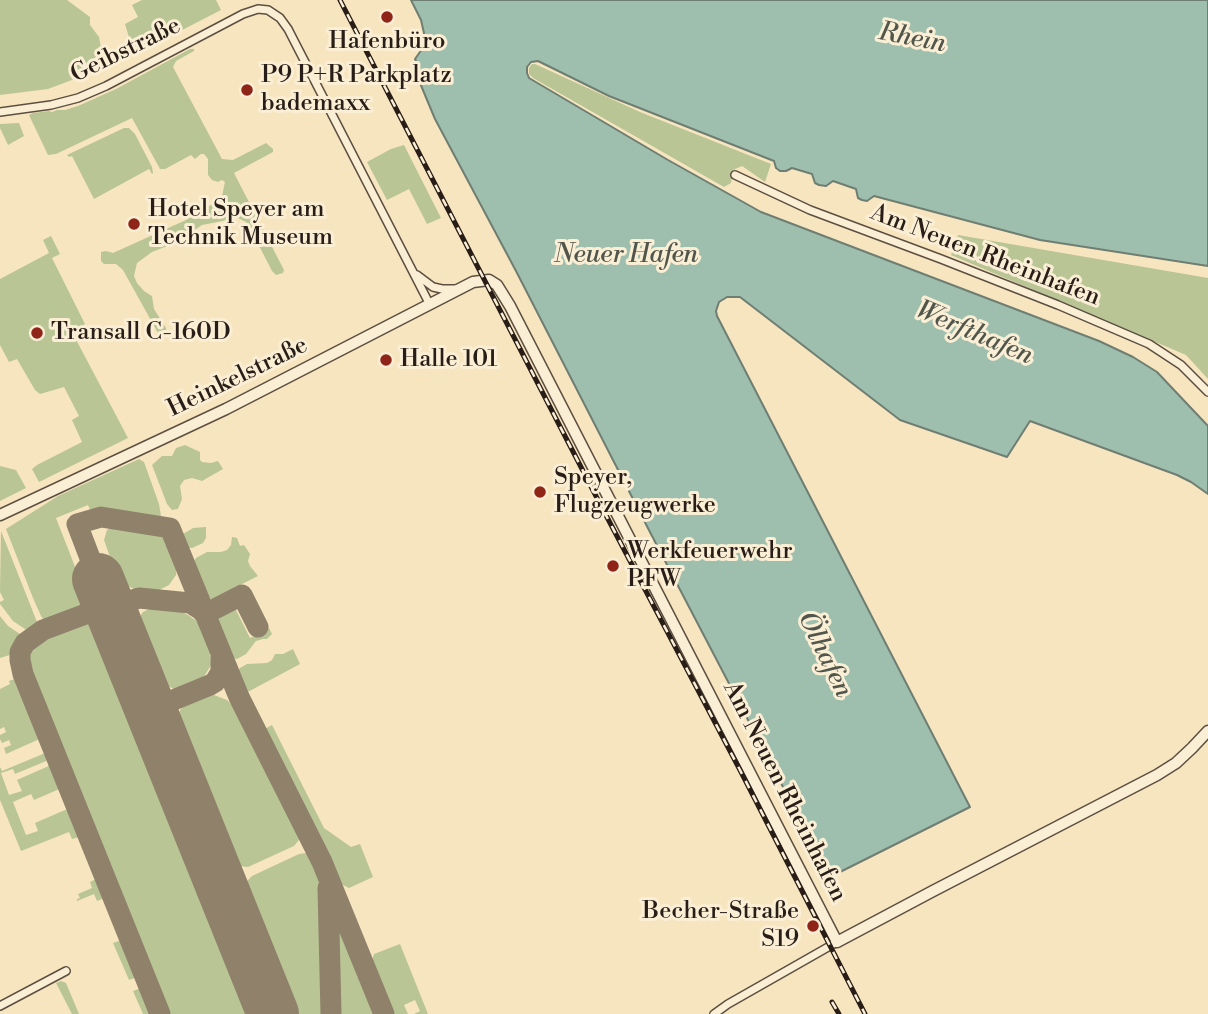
<!DOCTYPE html>
<html>
<head>
<meta charset="utf-8">
<style>
  body { margin:0 }
  canvas { display:block; background:#f7e5bf }
</style>
</head>
<body>
<canvas width="1208" height="1014"></canvas>
<script>
const ctx = document.querySelector('canvas').getContext('2d');
ctx.lineJoin = 'round';
function paint(path, color) {
  ctx.fillStyle = color;
  ctx.fill(path, 'evenodd');
}
function poly(rows) {
  const path = new Path2D();
  for (const r of rows) {
    path.moveTo(r[0], r[1]);
    for (let i = 2; i < r.length; i += 2) path.lineTo(r[i], r[i + 1]);
  }
  return path;
}
function stroke(path, color, width, dash) {
  ctx.strokeStyle = color;
  ctx.lineWidth = width;
  ctx.lineCap = dash ? 'butt' : 'round';
  ctx.setLineDash(dash || []);
  ctx.stroke(path);
}
function label(font, color, halo, rows, align = 'center') {
  ctx.font = font + ' "Libre Bodoni",serif';
  ctx.lineWidth = 6;
  ctx.setLineDash([]);
  ctx.textBaseline = 'middle';
  ctx.strokeStyle = halo;
  ctx.fillStyle = color;
  for (const [text, x, y, turn = 0] of rows) {
    ctx.save();
    ctx.translate(x, y);
    ctx.rotate((+turn || 0) * Math.PI / 180);
    ctx.textAlign = isNaN(turn) ? turn : align;
    if (halo) ctx.strokeText(text, 0, 0);
    ctx.fillText(text, 0, 0);
    ctx.restore();
  }
}
const green = poly([
  [0,0,67,0,90,17,90,25,99,37,101,48,99,63,93,72,48,89,0,95],
  [142,0,216,0,221,10,130,57,131,44,125,24,138,17,132,5],
  [190,49,194,49,194,51,176,61,173,67,222,159,233,160,266,143,273,149,273,152,234,173,284,270,283,273,276,275,272,271,251,230,246,222,238,218,202,225,175,243,152,252,137,263,134,276,137,283,144,291,152,296,154,309,166,328,166,333,164,335,158,333,123,270,116,264,104,264,101,261,101,252,106,251,113,253,186,220,219,200,222,196,225,182,222,180,218,182,212,180,208,175,208,159,204,154,201,154,195,159,191,155,165,169,160,169,132,118,56,154,48,155,29,115,33,113,49,111,52,112,57,110,65,110,78,106,116,89],
  [532,64,535,64,640,112,771,164,765,182,742,166,733,170,731,183,724,187,533,78,529,74,529,68],
  [19,123,24,136,8,145,0,128,0,124],
  [124,128,129,128,135,134,152,167,153,173,152,174,149,169,94,199,72,156,69,157,67,155],
  [404,145,441,218,427,224,409,189,387,200,367,162,391,149],
  [958,235,1208,278,1208,379,1186,355,951,255],
  [51,236,60,254,52,258,85,324,72,332,128,438,39,482,32,469,37,465,82,442,72,420,79,416,64,387,40,394,35,390,17,359,9,362,0,345,0,279,49,253,43,240],
  [185,445,200,452,200,460,202,462,211,463,218,461,223,469,202,481,192,478,184,480,180,486,182,499,178,509,172,510,167,504,152,465,162,456,172,456,176,448],
  [139,459,144,462,159,504,161,516,155,520,150,520,91,512,88,505,56,518,88,600,86,606,80,611,51,622,45,622,41,616,33,598,6,529,58,496],
  [0,466,16,470,26,488,0,501],
  [122,525,154,531,168,541,177,566,176,575,169,585,155,592,136,590,124,584,117,577,104,540,107,530,114,526],
  [206,527,206,538,203,543,192,548,184,547,181,538,183,534,193,528],
  [1,531,37,622,36,627,31,631,28,631,13,621,0,604,0,602,4,600,0,592],
  [232,537,237,538,240,546,244,545,250,554,248,561,250,566,258,576,234,588,224,598,214,601,204,595,192,564,196,558,207,552,221,552,227,550,231,545],
  [158,607,177,610,188,615,198,622,206,636,210,650,211,665,202,680,193,686,174,689,159,681,137,623,138,619,143,612,151,608],
  [228,610,236,610,250,638,269,628,272,634,267,639,263,639,256,641,246,654,237,659,228,657,216,623,220,615],
  [0,616,8,626,20,634,21,639,16,653,0,658],
  [87,619,93,619,98,624,254,1014,165,1014,26,667,25,654,31,644,39,638],
  [293,649,300,664,244,694,235,675,240,668,247,664,267,663,272,660,275,654,283,654],
  [20,677,44,737,6,754,4,748,11,745,9,740,2,743,0,739,0,735,6,732,4,727,0,729,0,689,10,684,9,681],
  [214,695,227,700,237,710,299,832,299,840,294,846,248,867,240,866,231,861,177,727,180,710,186,704,204,696],
  [272,725,324,828,351,847,360,844,373,877,349,888,339,883,263,730],
  [50,751,51,759,15,774,13,769,1,773,9,795,22,791,17,780,51,765,56,766,64,787,34,800,31,794,13,802,26,835,38,831,35,823,72,807,83,836,72,839,69,832,21,851,0,800,0,767,2,771],
  [306,853,311,856,315,864,323,894,326,1014,293,1014,243,889,246,882,252,876,299,854],
  [100,877,107,897,97,901,94,894,77,901,77,899,80,898,78,894,92,888,90,882],
  [340,932,346,936,377,1014,336,1014,334,943,336,933],
  [125,939,138,972,137,977,129,980,113,943],
  [400,944,428,1014,414,1014,420,1011,415,1000,404,1005,408,1014,391,1014,371,964,374,954],
  [61,981,66,983,79,1014,72,1014,56,983],
  [141,988,146,992,155,1014,143,1014,133,991]
]);
const water = poly([
  [411,0,1208,0,1208,266,1040,240,874,196,867,201,862,200,858,198,856,189,833,181,826,186,819,185,815,183,812,174,792,168,786,171,780,171,776,168,774,161,609,96,538,61,531,62,527,67,527,73,529,78,668,160,761,212,1099,341,1133,357,1157,372,1208,426,1208,494,1191,482,1177,475,1030,421,1007,457,900,420,740,297,727,297,719,302,716,311,717,316,970,807,830,877,652,536,516,271,435,119,420,83,417,63,415,59,422,49,424,33,421,20,411,0]
]);
const taxiway = poly([
  [98,579,77,524,101,517,170,528,239,697,322,862,384,1014],
  [205,614,242,595,258,627],
  [115,621,110,613,99,609,43,630,25,643,20,652,20,660,23,674,160,1014],
  [119,631,118,620,122,608,130,601,139,598,190,603,201,610,207,617],
  [141,684,147,694,155,699,171,701,210,685,215,682,221,672,221,657],
  [159,729,161,713,171,701],
  [328,888,331,1014]
]);
const runway = poly([
  [98,579,273,1014]
]);
const minor = poly([
  [0,112,51,105,78,98,106,86,243,14,258,9,268,10,280,18,288,29,430,305],
  [735,175,810,210,941,259,1058,305,1149,344,1181,365,1208,392],
  [417,275,433,287,442,289,457,289],
  [0,1006,66,971],
  [714,1014,728,1004,837,942]
]);
const tertiary = poly([
  [0,515,226,409,473,282,489,280,497,285,510,306,837,942,933,891,1157,775,1176,763,1192,748,1208,731]
]);
const rail = poly([
  [340,0,598,500,740,770,865,1014],
  [832,1002,839,1014]
]);
const markers = [
  [387,17,7,"#8f2418"],
  [247,90,7,"#8f2418"],
  [134,224,7,"#8f2418"],
  [37,333,7,"#8f2418"],
  [386,360,7,"#8f2418"],
  [540,492,7,"#8f2418"],
  [613,566,7,"#8f2418"],
  [813,926,7,"#8f2418"]
];
const poiNames = [
  ["Hafenbüro",387,42,"center"],
  ["P9 P+R Parkplatz",261,76],
  ["bademaxx",261,104],
  ["Hotel Speyer am",148,210],
  ["Technik Museum",148,238],
  ["Transall C-160D",51,333],
  ["Halle 101",400,360],
  ["Speyer,",554,478],
  ["Flugzeugwerke",554,506],
  ["Werkfeuerwehr",627,552],
  ["PFW",627,580],
  ["Becher-Straße",799,912,"right"],
  ["S19",799,940,"right"]
];
const streetNames = [
  ["Geibstraße",126,51,-26],
  ["Am Neuen Rheinhafen",985,256,21],
  ["Heinkelstraße",238,378,-26],
  ["Am Neuen Rheinhafen",784,792,63]
];
const waterNames = [
  ["Rhein",912,39,11],
  ["Neuer Hafen",626,256],
  ["Werfthafen",974,334,23],
  ["Ölhafen",824,655,64]
];
paint(green, '#b9c595');
paint(water, '#9ebfae');
stroke(water, '#6f7e72', 2);
stroke(taxiway, '#90816b', 21);
stroke(runway, '#90816b', 52);
stroke(minor, '#5c4f41', 10);
stroke(tertiary, '#5c4f41', 13);
stroke(minor, '#faeed5', 7);
stroke(tertiary, '#faeed5', 10);
stroke(rail, '#281d17', 5);
stroke(rail, '#faeed5', 2.5, [8]);
for (const [x, y, r, color] of markers) {
  const dot = new Path2D();
  dot.arc(x, y, r, 0, 2 * Math.PI);
  ctx.fillStyle = color;
  ctx.fill(dot);
  stroke(dot, '#faeed5', 2.5);
}
label('24px', '#281d17', '#faeed5', poiNames, 'left');
label('24px', '#281d17', '#faeed5', streetNames);
label('italic 26px', '#51564c', '#faeed5', waterNames);
</script>
</body>
</html>
